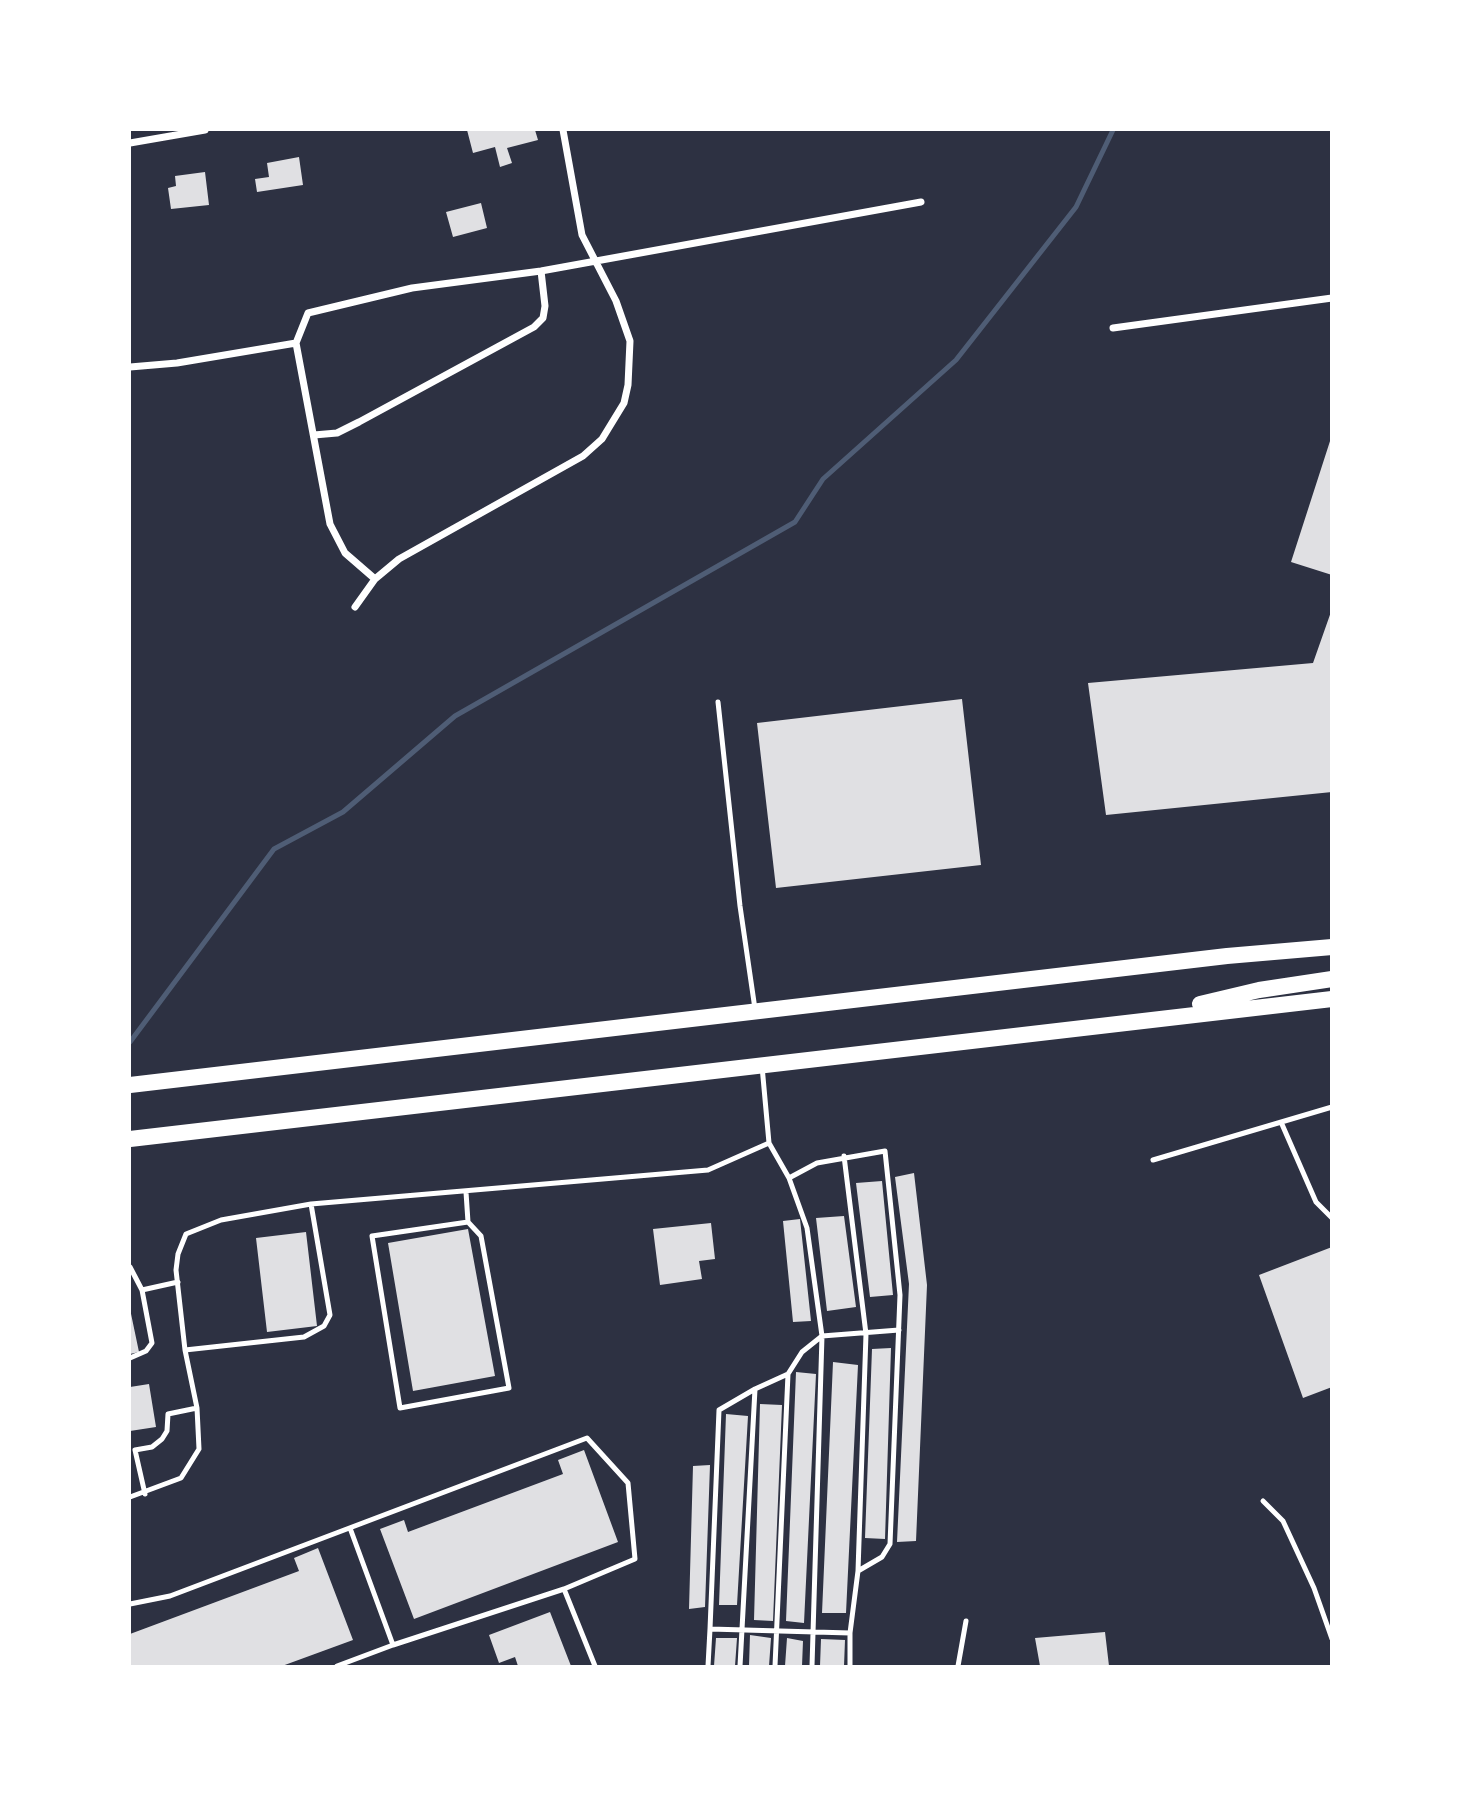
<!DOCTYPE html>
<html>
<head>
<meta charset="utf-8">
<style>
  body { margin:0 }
  #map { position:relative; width:1461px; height:1796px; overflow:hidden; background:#2d3142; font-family:"PT Sans Narrow",sans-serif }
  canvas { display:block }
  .frame { position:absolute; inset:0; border:131px solid #fff; pointer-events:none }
</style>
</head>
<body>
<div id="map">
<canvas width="1461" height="1796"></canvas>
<div class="frame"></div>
</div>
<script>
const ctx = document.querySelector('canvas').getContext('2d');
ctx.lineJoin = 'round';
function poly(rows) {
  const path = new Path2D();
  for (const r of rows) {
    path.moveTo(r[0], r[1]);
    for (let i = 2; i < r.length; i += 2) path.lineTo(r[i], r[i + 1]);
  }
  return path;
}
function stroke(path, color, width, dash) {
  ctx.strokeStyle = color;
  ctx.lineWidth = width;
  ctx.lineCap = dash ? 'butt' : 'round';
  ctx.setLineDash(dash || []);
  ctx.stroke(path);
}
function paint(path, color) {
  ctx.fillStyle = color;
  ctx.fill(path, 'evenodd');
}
const stream = poly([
  [130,1042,274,849,343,812,455,716,795,522,823,479,956,360,1076,207,1113,130]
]);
const building = poly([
  [467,130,535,130,538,140,507,148,512,163,500,167,495,147,473,153],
  [299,157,303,185,257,192,255,179,269,177,267,163],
  [205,172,209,205,171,209,168,188,176,186,175,176],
  [481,203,487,228,453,237,446,212],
  [1331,438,1332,439,1332,575,1291,562],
  [1332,609,1332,792,1106,815,1088,683,1313,663],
  [962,699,981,865,776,888,757,723],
  [914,1173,927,1285,916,1541,897,1542,909,1284,895,1177],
  [882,1181,893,1295,870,1297,856,1183],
  [844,1216,856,1307,827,1311,816,1218],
  [800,1219,811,1321,793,1322,783,1221],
  [711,1223,715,1259,699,1261,702,1279,660,1285,653,1229],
  [468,1229,495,1376,413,1391,388,1243],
  [306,1232,317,1326,267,1332,256,1238],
  [1332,1247,1332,1387,1303,1398,1259,1275],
  [130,1309,139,1352,130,1354],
  [891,1348,885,1539,865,1538,872,1349],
  [833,1362,858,1365,846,1613,822,1613],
  [796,1372,816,1374,804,1623,786,1621],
  [149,1384,156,1427,130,1431,130,1387],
  [760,1404,782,1405,773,1621,754,1620],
  [726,1414,748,1416,737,1605,719,1605],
  [584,1450,618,1542,414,1619,380,1529,404,1520,408,1532,563,1474,558,1460],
  [710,1465,705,1607,689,1609,693,1466],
  [318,1548,353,1640,282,1666,130,1666,130,1634,299,1571,294,1558],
  [550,1612,571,1666,518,1666,515,1657,499,1663,489,1635],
  [1105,1632,1109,1666,1040,1666,1035,1638],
  [750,1635,771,1638,769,1666,749,1666],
  [716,1638,737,1638,735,1666,714,1666],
  [787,1638,803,1641,802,1666,785,1666],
  [821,1639,845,1640,844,1666,820,1666]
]);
const service = poly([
  [718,702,740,906,755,1009],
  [1281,1122,1316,1202,1332,1218],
  [769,1143,789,1178,807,1228,822,1336,812,1666],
  [844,1156,866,1334,858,1571],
  [1153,1160,1332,1107],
  [789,1178,817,1163,885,1151,900,1295,890,1544,882,1557,858,1571,850,1633,850,1666],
  [466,1192,468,1222,372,1236,400,1408,509,1388,481,1236,468,1222],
  [130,1267,142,1290,178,1282],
  [185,1350,304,1337,324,1326,330,1315,311,1204],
  [130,1358,146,1351,152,1343,142,1290],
  [788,1374,802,1352,822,1336,899,1330],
  [145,1494,135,1450,152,1447,162,1439,167,1431,168,1414,197,1408],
  [130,1497,181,1478,199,1449,197,1408,185,1350,176,1270,178,1254,186,1234,221,1220,311,1204,708,1170,769,1143,762,1066],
  [1263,1501,1283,1521,1314,1588,1332,1639],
  [130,1604,170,1596,587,1438,628,1483,635,1559,564,1589,595,1666],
  [710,1629,719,1410,755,1389],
  [393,1645,564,1589],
  [337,1666,393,1645,350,1528],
  [708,1666,710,1629,850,1633],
  [740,1666,755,1389,788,1374,775,1666],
  [958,1666,966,1621]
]);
const minor = poly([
  [130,143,205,130],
  [1113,328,1332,298],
  [296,343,330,524,345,553,375,579],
  [130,367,177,363,296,343,308,313,412,288,541,271,921,202],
  [314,435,337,433,359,422,534,327,543,318,545,306,541,271],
  [355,607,375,579,399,559,583,456,602,439,624,403,628,385,630,341,616,301,582,235,563,130]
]);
const primary = poly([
  [1200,1004,1259,990,1332,979],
  [130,1085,1227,956,1332,947],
  [130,1139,1332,999]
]);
stroke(stream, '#4f5d75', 5);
paint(building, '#e0e0e3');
stroke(service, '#fff', 5);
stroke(minor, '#fff', 7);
stroke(primary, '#fff', 16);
</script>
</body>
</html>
